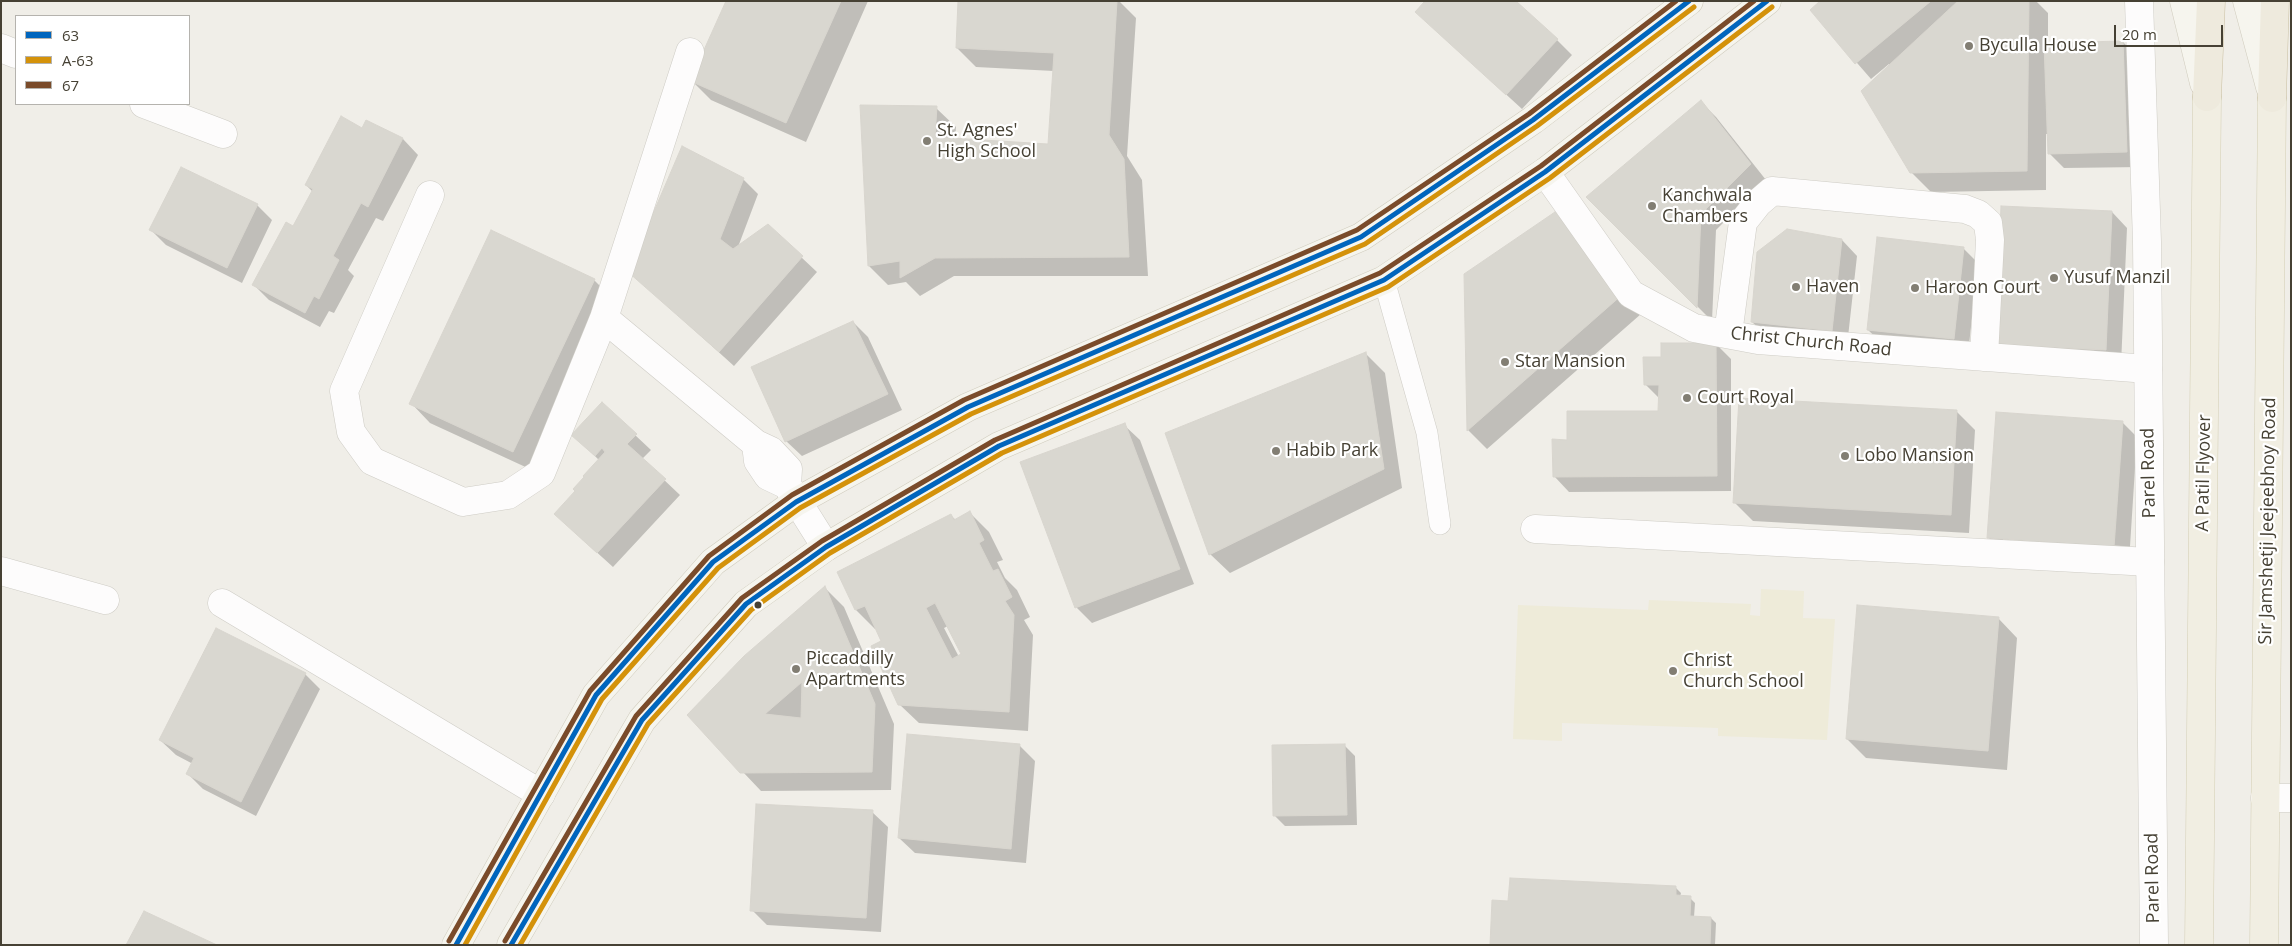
<!DOCTYPE html>
<html>
<head>
<meta charset="utf-8">
<style>
  body { margin:0 }
  #map { position:relative; width:2292px; height:946px; overflow:hidden; background:#f0eee8; font-family:"Open Sans",sans-serif }
  canvas { display:block }
  .frame { position:absolute; inset:0; border:2px solid #464134; pointer-events:none }
  .legend { position:absolute; left:15px; top:15px; width:175px; height:90px; box-sizing:border-box; background:#fff; border:1px solid #b5b3ae; margin:0; padding:6px 9px; list-style:none; font-size:15px; color:#464134 }
  .legend li { display:flex; align-items:center; gap:10px; height:25px }
  .legend b { width:25px; border:1px solid #b5b3ae }
  .scale { position:absolute; left:2114px; top:25px; width:109px; height:22px; box-sizing:border-box; border:2px solid #464134; border-top:0; padding-left:6px; font-size:15px; line-height:18px; white-space:nowrap; color:#464134; -webkit-text-stroke:4px #fff; paint-order:stroke }
</style>
</head>
<body>
<div id="map">
<canvas width="2292" height="946"></canvas>
<div class="frame"></div>
<ul class="legend">
<li><b style="height:6px;background:#0065bd"></b>63</li>
<li><b style="height:6px;background:#d4920a"></b>A-63</li>
<li><b style="height:6px;background:#7a4b2a"></b>67</li>
</ul>
<div class="scale">20 m</div>
</div>
<script>
const ctx = document.querySelector('canvas').getContext('2d');
ctx.lineJoin = 'round';
function paint(path, color) {
  ctx.fillStyle = color;
  ctx.fill(path, 'evenodd');
}
function poly(rows) {
  const path = new Path2D();
  for (const r of rows) {
    path.moveTo(r[0], r[1]);
    for (let i = 2; i < r.length; i += 2) path.lineTo(r[i], r[i + 1]);
  }
  return path;
}
function stroke(path, color, width, dash) {
  ctx.strokeStyle = color;
  ctx.lineWidth = width;
  ctx.lineCap = dash ? 'butt' : 'round';
  ctx.setLineDash(dash || []);
  ctx.stroke(path);
}
function label(font, color, halo, rows, align = 'center') {
  ctx.font = font + ' "Open Sans",sans-serif';
  ctx.lineWidth = 4.5;
  ctx.setLineDash([]);
  ctx.textBaseline = 'middle';
  ctx.strokeStyle = halo;
  ctx.fillStyle = color;
  for (const [text, x, y, turn = 0] of rows) {
    ctx.save();
    ctx.translate(x, y);
    ctx.rotate((+turn || 0) * Math.PI / 180);
    ctx.textAlign = isNaN(turn) ? turn : align;
    if (halo) ctx.strokeText(text, 0, 0);
    ctx.fillText(text, 0, 0);
    ctx.restore();
  }
}
const education = poly([
  [1761,589,1804,591,1803,618,1835,619,1827,740,1718,736,1718,728,1562,723,1562,741,1513,739,1518,605,1648,610,1649,600,1751,604,1750,615,1760,616]
]);
const shadow = poly([
  [727,1,868,1,806,142,711,100,692,81],
  [959,1,1119,1,1136,18,1127,156,1142,180,1148,276,954,276,920,296,906,282,888,285,869,266,936,108,956,127,955,140,1050,146,1054,71,976,67,957,48],
  [1822,1,2036,1,2048,13,2048,44,2123,42,2138,57,2142,167,2064,168,2049,153,2049,134,2046,134,2046,190,1931,192,1911,172,1891,65,1889,64,1871,79,1811,10],
  [1416,12,1557,40,1572,55,1522,109],
  [1701,102,1716,117,1766,180,1716,230,1712,321,1588,197],
  [367,121,403,139,418,155,383,221,376,218,348,270,354,276,334,313,329,311,320,327,269,300,254,285,293,227,313,192,306,185,363,130],
  [743,179,758,194,738,247,768,226,817,272,734,366,630,272],
  [257,205,272,220,242,283,166,245,151,230],
  [2112,212,2127,228,2121,365,1997,345],
  [1555,214,1641,314,1487,449,1468,430,1465,275],
  [1787,230,1842,240,1857,256,1847,346,1768,337,1752,322],
  [1963,248,1978,263,1968,354,1884,345,1868,330],
  [594,280,613,299,532,470,430,423,411,403],
  [853,322,868,337,902,410,802,456,786,441],
  [1716,344,1731,359,1731,491,1569,492,1554,476,1568,441,1660,412,1660,399,1645,384,1662,358],
  [1366,354,1385,373,1402,488,1230,573,1210,554],
  [602,404,651,450,642,459,680,495,613,567,571,529,577,491,599,460,573,435],
  [1956,411,1975,430,1969,533,1753,521,1734,502],
  [2122,422,2137,437,2129,562,2004,553,1989,538],
  [2003,538,2121,546,2120,549,2003,541],
  [1124,425,1140,440,1194,584,1092,623,1076,607],
  [970,513,989,532,1003,560,997,562,1005,578,1017,590,1030,617,1024,620,1033,635,1028,731,919,723,899,704,883,641,877,628,875,629,856,610,839,573,950,515,956,520],
  [948,626,963,655,959,657,944,628],
  [825,588,844,607,894,724,891,790,761,791,689,715],
  [1998,618,2017,638,2007,770,1866,758,1847,739],
  [305,674,320,689,256,816,203,789,188,774,193,764,176,755,160,740],
  [1020,746,1035,761,1026,863,915,853,899,838],
  [1345,746,1355,756,1357,825,1285,826,1275,816],
  [872,812,888,827,881,932,767,925,752,910],
  [1676,888,1681,893,1680,897,1690,898,1695,903,1694,917,1711,918,1716,923,1715,945,1491,945,1510,902]
]);
const building = poly([
  [726,1,841,1,786,123,690,81,726,1],
  [958,1,1117,1,1109,135,1124,159,1129,257,935,258,900,278,900,261,868,266,860,105,937,106,935,137,1048,144,1054,53,956,48,958,1],
  [1425,1,1516,1,1558,39,1506,95,1415,12,1425,1],
  [1820,1,1931,1,1855,64,1810,10,1820,1],
  [1958,1,2029,1,2027,171,1910,173,1861,91,1958,1],
  [2123,41,2127,152,2048,154,2044,43,2123,41],
  [1701,100,1751,164,1701,214,1697,308,1586,197,1701,100],
  [341,116,362,128,366,120,403,138,368,207,361,203,333,256,339,260,319,299,314,296,305,313,252,285,286,222,293,226,313,189,305,185,341,116],
  [682,146,744,178,720,239,733,249,768,224,803,256,719,352,628,272,682,146],
  [181,167,258,204,227,268,149,230,181,167],
  [2001,206,2112,211,2106,350,1995,345,2001,206],
  [1555,212,1623,294,1467,431,1464,274,1555,212],
  [1787,229,1842,239,1832,331,1751,322,1757,252,1787,229],
  [491,230,595,279,513,452,409,404,491,230],
  [1877,237,1964,247,1954,339,1867,330,1877,237],
  [853,321,888,394,785,442,751,367,853,321],
  [1661,343,1716,343,1717,476,1553,477,1552,439,1567,440,1567,411,1658,411,1659,385,1644,385,1643,357,1661,357,1661,343],
  [1366,352,1384,469,1209,555,1165,433,1366,352],
  [1739,398,1957,410,1951,515,1733,503,1739,398],
  [602,402,637,434,627,444,666,479,597,553,554,514,575,491,573,489,584,477,583,476,605,452,602,448,595,456,571,435,602,402],
  [1996,412,2123,421,2114,547,1987,538,1996,412],
  [1125,423,1180,569,1075,608,1020,462,1125,423],
  [970,511,984,540,979,543,993,571,998,569,1012,597,1005,601,1014,615,1009,712,898,705,871,646,881,641,865,606,855,610,837,572,951,514,954,520,970,511],
  [935,603,961,654,952,659,926,608,935,603],
  [825,586,875,704,872,772,740,773,687,715,744,656,825,586],
  [802,682,801,718,765,714,802,682],
  [1857,605,1999,617,1988,751,1846,739,1857,605],
  [216,628,306,673,241,802,186,774,194,758,159,740,216,628],
  [907,734,1020,744,1011,849,898,838,907,734],
  [1345,744,1347,815,1273,816,1272,745,1345,744],
  [756,804,873,810,866,918,750,911,756,804],
  [1510,878,1676,886,1676,895,1691,896,1690,916,1711,917,1710,945,1490,945,1492,900,1508,901,1510,878],
  [144,911,217,945,126,945,144,911]
]);
const service = poly([
  [1384,280,1427,433,1440,524]
]);
const minor = poly([
  [1,48,16,54],
  [144,104,223,134],
  [1545,172,1631,294,1694,328,1758,340,2148,369],
  [430,195,344,391,351,432,372,461,463,502,508,495,541,473,604,318,690,52],
  [604,318,756,444],
  [1728,334,1743,222,1758,203,1772,191,1965,209,1978,214,1988,223,1990,240,1984,357],
  [787,485,768,476,758,461,756,444,771,451,788,469,787,485,826,547],
  [1535,529,2150,562],
  [1,571,105,600],
  [222,603,541,794],
  [2265,798,2291,798]
]);
const tertiary = poly([
  [2139,1,2147,242,2154,945]
]);
const secondary = poly([
  [2184,1,2204,83],
  [2247,1,2270,87],
  [456,945,596,695,713,562,796,502,968,407,1361,237,1533,120,1689,1],
  [511,945,642,720,746,604,826,547,999,446,1384,280,1545,172,1767,1]
]);
const primary = poly([
  [2199,945,2207,97],
  [2264,945,2272,98]
]);
const trunk = poly([
  [2207,97,2211,1],
  [2272,98,2275,1]
]);
const bus1 = poly([
  [456,945,596,695,713,562,796,502,968,407,1361,237,1533,120,1689,1],
  [511,945,642,720,746,604,826,547,999,446,1384,280,1545,172,1767,1]
]);
const bus2 = poly([
  [465,945,602,699,718,568,800,508,971,414,1365,244,1537,126,1694,7],
  [520,945,648,724,751,610,830,553,1002,453,1388,287,1550,178,1772,7]
]);
const bus3 = poly([
  [449,941,590,691,709,556,792,495,964,400,1357,230,1529,114,1676,1],
  [505,941,636,716,742,598,822,541,995,440,1380,273,1541,166,1754,1]
]);
const markers = [
  [1969,46,5,"#827e73"],
  [927,141,5,"#827e73"],
  [1652,206,5,"#827e73"],
  [2054,278,5,"#827e73"],
  [1796,287,5,"#827e73"],
  [1915,288,5,"#827e73"],
  [1505,362,5,"#827e73"],
  [1687,398,5,"#827e73"],
  [1276,451,5,"#827e73"],
  [1845,456,5,"#827e73"],
  [758,605,4.5,"#464134"],
  [796,669,5,"#827e73"],
  [1673,671,5,"#827e73"]
];
const poiNames = [
  ["Byculla House",1979,46],
  ["St. Agnes'",937,131],
  ["High School",937,152],
  ["Kanchwala",1662,196],
  ["Chambers",1662,217],
  ["Yusuf Manzil",2064,278],
  ["Haven",1806,287],
  ["Haroon Court",1925,288],
  ["Star Mansion",1515,362],
  ["Court Royal",1697,398],
  ["Habib Park",1286,451],
  ["Lobo Mansion",1855,456],
  ["Piccaddilly",806,659],
  ["Apartments",806,680],
  ["Christ",1683,661],
  ["Church School",1683,682]
];
const streetNames = [
  ["Christ Church Road",1811,342,6],
  ["Parel Road",2149,473,-91],
  ["A Patil Flyover",2204,473,-89],
  ["Sir Jamshetji Jeejeebhoy Road",2268,521,-89],
  ["Parel Road",2153,878,-91]
];
paint(education, '#eeebd9');
paint(shadow, '#0003');
paint(building, '#d9d7d0');
stroke(building, '#d8d5ce', 1);
stroke(service, '#ceccc5', 22);
stroke(minor, '#ceccc5', 29);
stroke(tertiary, '#ceccc5', 29);
stroke(secondary, '#d0ccbe', 29);
stroke(primary, '#d3ceb4', 29);
stroke(trunk, '#c9bfa2', 29);
stroke(service, '#fdfcfc', 21);
stroke(minor, '#fdfcfc', 28);
stroke(tertiary, '#fdfcfc', 28);
stroke(secondary, '#f6f5ee', 28);
stroke(primary, '#f1eee2', 28);
stroke(trunk, '#eeeadd', 28);
stroke(bus1, '#0065bd', 5);
stroke(bus2, '#d4920a', 5);
stroke(bus3, '#7a4b2a', 5);
for (const [x, y, r, color] of markers) {
  const dot = new Path2D();
  dot.arc(x, y, r, 0, 2 * Math.PI);
  ctx.fillStyle = color;
  ctx.fill(dot);
  stroke(dot, '#fff', 2);
}
label('18px', '#464134', '#fff', poiNames, 'left');
label('18px', '#464134', '#fff', streetNames);
</script>
</body>
</html>
